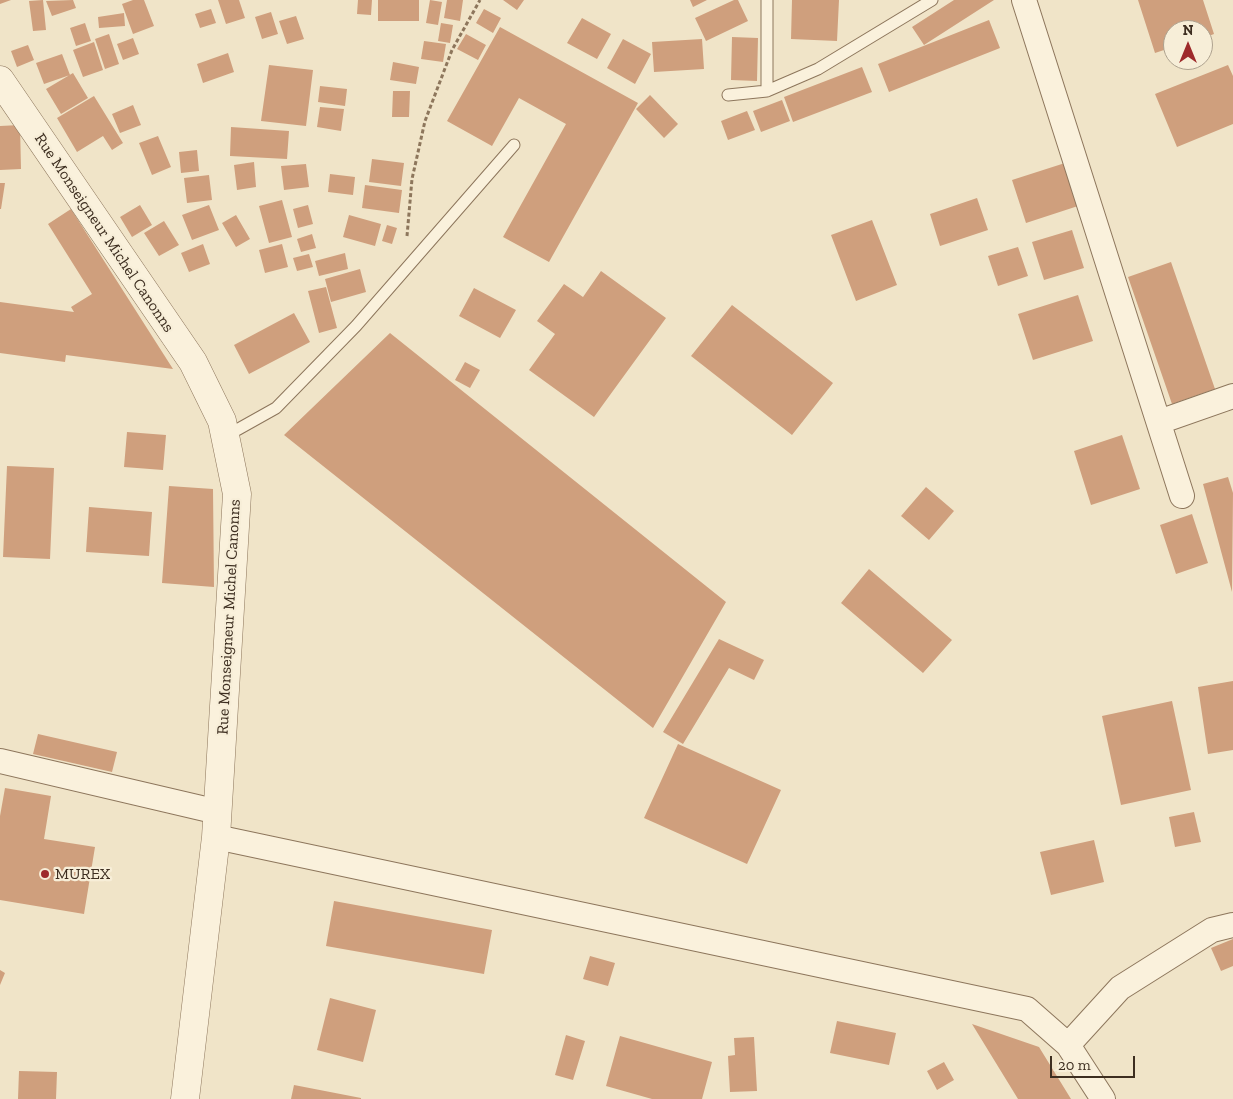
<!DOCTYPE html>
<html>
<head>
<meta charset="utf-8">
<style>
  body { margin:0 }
  #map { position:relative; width:1233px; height:1099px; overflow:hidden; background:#f0e4c8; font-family:"Zilla Slab",serif }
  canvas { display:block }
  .north { position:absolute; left:1163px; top:20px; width:50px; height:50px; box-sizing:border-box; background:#f7eed8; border:1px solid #ada18e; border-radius:50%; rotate:0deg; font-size:14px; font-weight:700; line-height:20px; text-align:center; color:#3d2e20 }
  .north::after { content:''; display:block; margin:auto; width:18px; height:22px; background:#9e2a2b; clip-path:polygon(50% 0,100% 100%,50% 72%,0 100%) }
  .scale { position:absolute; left:1050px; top:1056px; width:85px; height:22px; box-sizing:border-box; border:2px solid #3d2e20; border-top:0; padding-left:6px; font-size:15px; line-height:18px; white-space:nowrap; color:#3d2e20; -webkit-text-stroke:4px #f7eed8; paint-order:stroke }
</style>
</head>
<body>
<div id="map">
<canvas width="1233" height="1099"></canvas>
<div class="north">N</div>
<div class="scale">20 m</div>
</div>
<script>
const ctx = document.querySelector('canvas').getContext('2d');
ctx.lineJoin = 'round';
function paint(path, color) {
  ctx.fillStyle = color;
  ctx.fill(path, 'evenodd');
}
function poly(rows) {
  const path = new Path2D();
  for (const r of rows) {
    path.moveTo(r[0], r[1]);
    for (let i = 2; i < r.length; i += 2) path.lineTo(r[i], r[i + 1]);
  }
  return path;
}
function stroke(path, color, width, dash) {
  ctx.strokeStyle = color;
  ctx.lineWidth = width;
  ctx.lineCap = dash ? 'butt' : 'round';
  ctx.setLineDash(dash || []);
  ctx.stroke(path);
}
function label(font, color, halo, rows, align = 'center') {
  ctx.font = font + ' "Zilla Slab",serif';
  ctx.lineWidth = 4.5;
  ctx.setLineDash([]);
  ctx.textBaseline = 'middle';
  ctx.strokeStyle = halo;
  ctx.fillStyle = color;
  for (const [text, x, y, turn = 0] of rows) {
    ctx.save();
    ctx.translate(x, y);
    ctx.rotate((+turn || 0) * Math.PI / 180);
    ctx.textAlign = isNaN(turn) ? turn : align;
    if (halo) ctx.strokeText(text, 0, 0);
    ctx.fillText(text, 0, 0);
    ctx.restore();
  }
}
const building = poly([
  [0,0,11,0,0,4],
  [43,0,46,30,33,31,29,1],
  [73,0,76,8,52,16,46,1],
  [133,0,144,0,154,26,133,34,122,4],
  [218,0,239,0,245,18,226,24],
  [358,0,372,0,371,15,357,14],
  [378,0,419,0,419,21,378,21],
  [430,0,442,2,438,25,426,23],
  [447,0,463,0,460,21,444,18],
  [503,0,524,0,517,10],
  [690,0,707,0,693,7],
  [734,0,738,0,748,21,706,41,695,18],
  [792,0,839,0,837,41,791,39],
  [954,0,994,0,924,45,912,27],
  [1138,0,1203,0,1214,34,1203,38,1203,30,1173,30,1173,47,1155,53],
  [211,9,216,23,200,28,195,14],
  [484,9,501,18,493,33,476,23],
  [271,12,278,34,262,39,255,17],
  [124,13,125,26,99,28,98,17],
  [296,16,304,39,287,44,279,21],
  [582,18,611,34,597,59,567,43],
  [989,20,1000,48,889,92,878,64],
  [85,23,91,41,76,46,70,28],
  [441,23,453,25,450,43,438,41],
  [500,27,638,103,549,262,503,237,566,124,519,98,492,146,447,121],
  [109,34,119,64,105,69,95,39],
  [466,34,486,45,478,60,457,49],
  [732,37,758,38,757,81,731,80],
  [133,38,139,54,123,60,117,44],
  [623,39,651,54,635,84,607,68],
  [702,39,704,69,654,72,652,42],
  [424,41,446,44,443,62,421,59],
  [94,42,103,70,83,77,73,50],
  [28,45,34,60,17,67,11,51],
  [228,53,234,72,203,83,197,64],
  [62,54,70,75,44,84,36,63],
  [393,62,419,67,416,84,390,80],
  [269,65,313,70,306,126,261,121],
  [1228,65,1233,76,1233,124,1177,147,1155,94],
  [862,67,872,92,793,122,784,97],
  [73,73,88,98,61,114,46,89],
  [320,86,347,89,345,106,318,102],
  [393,91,410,91,409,117,392,117],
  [650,95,678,124,664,138,636,109],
  [94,96,123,143,112,150,103,136,77,152,57,118],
  [782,100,790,121,761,132,753,111],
  [133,105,141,125,120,133,112,114],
  [320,107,344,109,341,131,317,127],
  [747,111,755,130,728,140,721,121],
  [20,125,21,169,0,170,0,126],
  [231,127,289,131,287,159,230,156],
  [158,136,171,167,152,175,139,143],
  [197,150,199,171,181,173,179,152],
  [372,159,404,163,401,186,369,182],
  [254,162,256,187,237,190,234,165],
  [1065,163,1078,206,1026,223,1012,180],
  [306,164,309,187,284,190,281,166],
  [330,174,355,177,353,195,328,192],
  [209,175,212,200,187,203,184,178],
  [0,183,5,183,1,209,0,209],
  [365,185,402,190,399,213,362,208],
  [977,198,988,230,940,246,930,214],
  [282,200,292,237,269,243,259,206],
  [140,205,152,225,132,237,120,217],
  [209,205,219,230,192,240,182,215],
  [308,205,313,224,298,228,293,209],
  [71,209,173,369,66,355,65,362,0,353,0,302,74,312,71,307,92,294,48,224],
  [236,215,250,239,236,247,222,223],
  [349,215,381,224,375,246,343,237],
  [872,220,897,285,856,301,831,235],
  [164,221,179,245,159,256,144,233],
  [387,225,397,228,392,244,382,241],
  [1072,230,1084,268,1044,280,1032,242],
  [312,234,316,248,301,252,297,239],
  [203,244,210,264,189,272,181,253],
  [282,244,288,267,265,273,259,250],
  [1018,247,1028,276,998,286,988,256],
  [345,253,348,269,319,276,315,261],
  [309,254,313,267,297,271,293,258],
  [1171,262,1215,389,1172,404,1128,277],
  [360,269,366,292,331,302,325,279],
  [601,271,666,318,594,417,529,370,555,334,537,321,564,284,583,297],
  [326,287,337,328,319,333,308,291],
  [474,288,516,310,500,338,459,316],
  [1078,295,1093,341,1033,360,1018,314],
  [732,305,833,383,792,435,691,356],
  [294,313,310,342,249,374,234,345],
  [390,333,726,602,653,728,284,435],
  [465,362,480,370,470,388,455,380],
  [127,432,166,435,163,470,124,467],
  [1122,435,1140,489,1091,505,1074,451],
  [7,466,54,468,50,559,3,557],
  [1228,477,1233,493,1232,592,1203,484],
  [169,486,213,489,214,587,162,583],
  [926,487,954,511,929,540,901,516],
  [89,507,152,512,149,556,86,552],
  [1192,514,1208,563,1176,574,1160,525],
  [869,569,952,640,923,673,841,603],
  [719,639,764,660,754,680,729,668,683,744,663,732],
  [1233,681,1233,750,1208,754,1198,687],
  [1172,701,1191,790,1121,805,1102,716],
  [38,734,117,752,112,772,33,754],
  [678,744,781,790,747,864,644,818],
  [5,788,51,796,44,839,95,847,84,914,0,900,0,816],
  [1194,812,1201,842,1175,847,1169,817],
  [1094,840,1104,882,1051,895,1040,852],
  [334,901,492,930,484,974,326,946],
  [1233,939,1233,966,1221,971,1211,948],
  [590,956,615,963,608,986,583,979],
  [0,970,5,973,0,985],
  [330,998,376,1010,363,1062,317,1050],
  [837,1021,896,1033,889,1065,830,1053],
  [972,1024,1039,1047,1071,1099,1018,1099],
  [566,1035,585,1041,573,1080,555,1075],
  [620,1036,712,1062,702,1099,652,1099,606,1086],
  [754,1037,757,1091,730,1092,728,1056,735,1055,734,1038],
  [944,1062,954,1080,937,1090,927,1071],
  [19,1071,57,1072,56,1099,18,1099],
  [294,1085,361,1098,361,1099,291,1099]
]);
const path = poly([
  [407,236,412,179,425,121,452,50,480,0]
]);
const service = poly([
  [767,91,767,0],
  [728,95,767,91,818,69,932,0],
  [226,436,276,408,356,326,514,145]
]);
const minor = poly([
  [1024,0,1182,496],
  [1159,422,1233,396],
  [0,761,218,812],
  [216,837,1027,1009,1068,1045,1103,1099],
  [1068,1045,1120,988,1212,930,1233,925]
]);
const tertiary = poly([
  [0,80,193,362,222,421,237,494,216,837,185,1099]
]);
const markers = [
  [45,874,5,"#9e2a2b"]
];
const streetNames = [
  ["Rue Monseigneur Michel Canonns",104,233,56],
  ["Rue Monseigneur Michel Canonns",229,617,-87]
];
const poiNames = [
  ["MUREX",55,874]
];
paint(building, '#cf9f7d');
stroke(service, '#8d765c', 13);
stroke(minor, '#8d765c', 26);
stroke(tertiary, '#8d765c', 29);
stroke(path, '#8d765c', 3, [4, 2.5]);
stroke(service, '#faf1dc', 11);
stroke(minor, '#faf1dc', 24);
stroke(tertiary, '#faf1dc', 28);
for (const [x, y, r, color] of markers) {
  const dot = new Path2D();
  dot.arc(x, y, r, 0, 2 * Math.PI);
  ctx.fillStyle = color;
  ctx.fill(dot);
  stroke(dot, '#f7eed8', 2);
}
label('16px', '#3d2e20', '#f7eed8', streetNames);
label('16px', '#3d2e20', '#f7eed8', poiNames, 'left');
</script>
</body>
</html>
